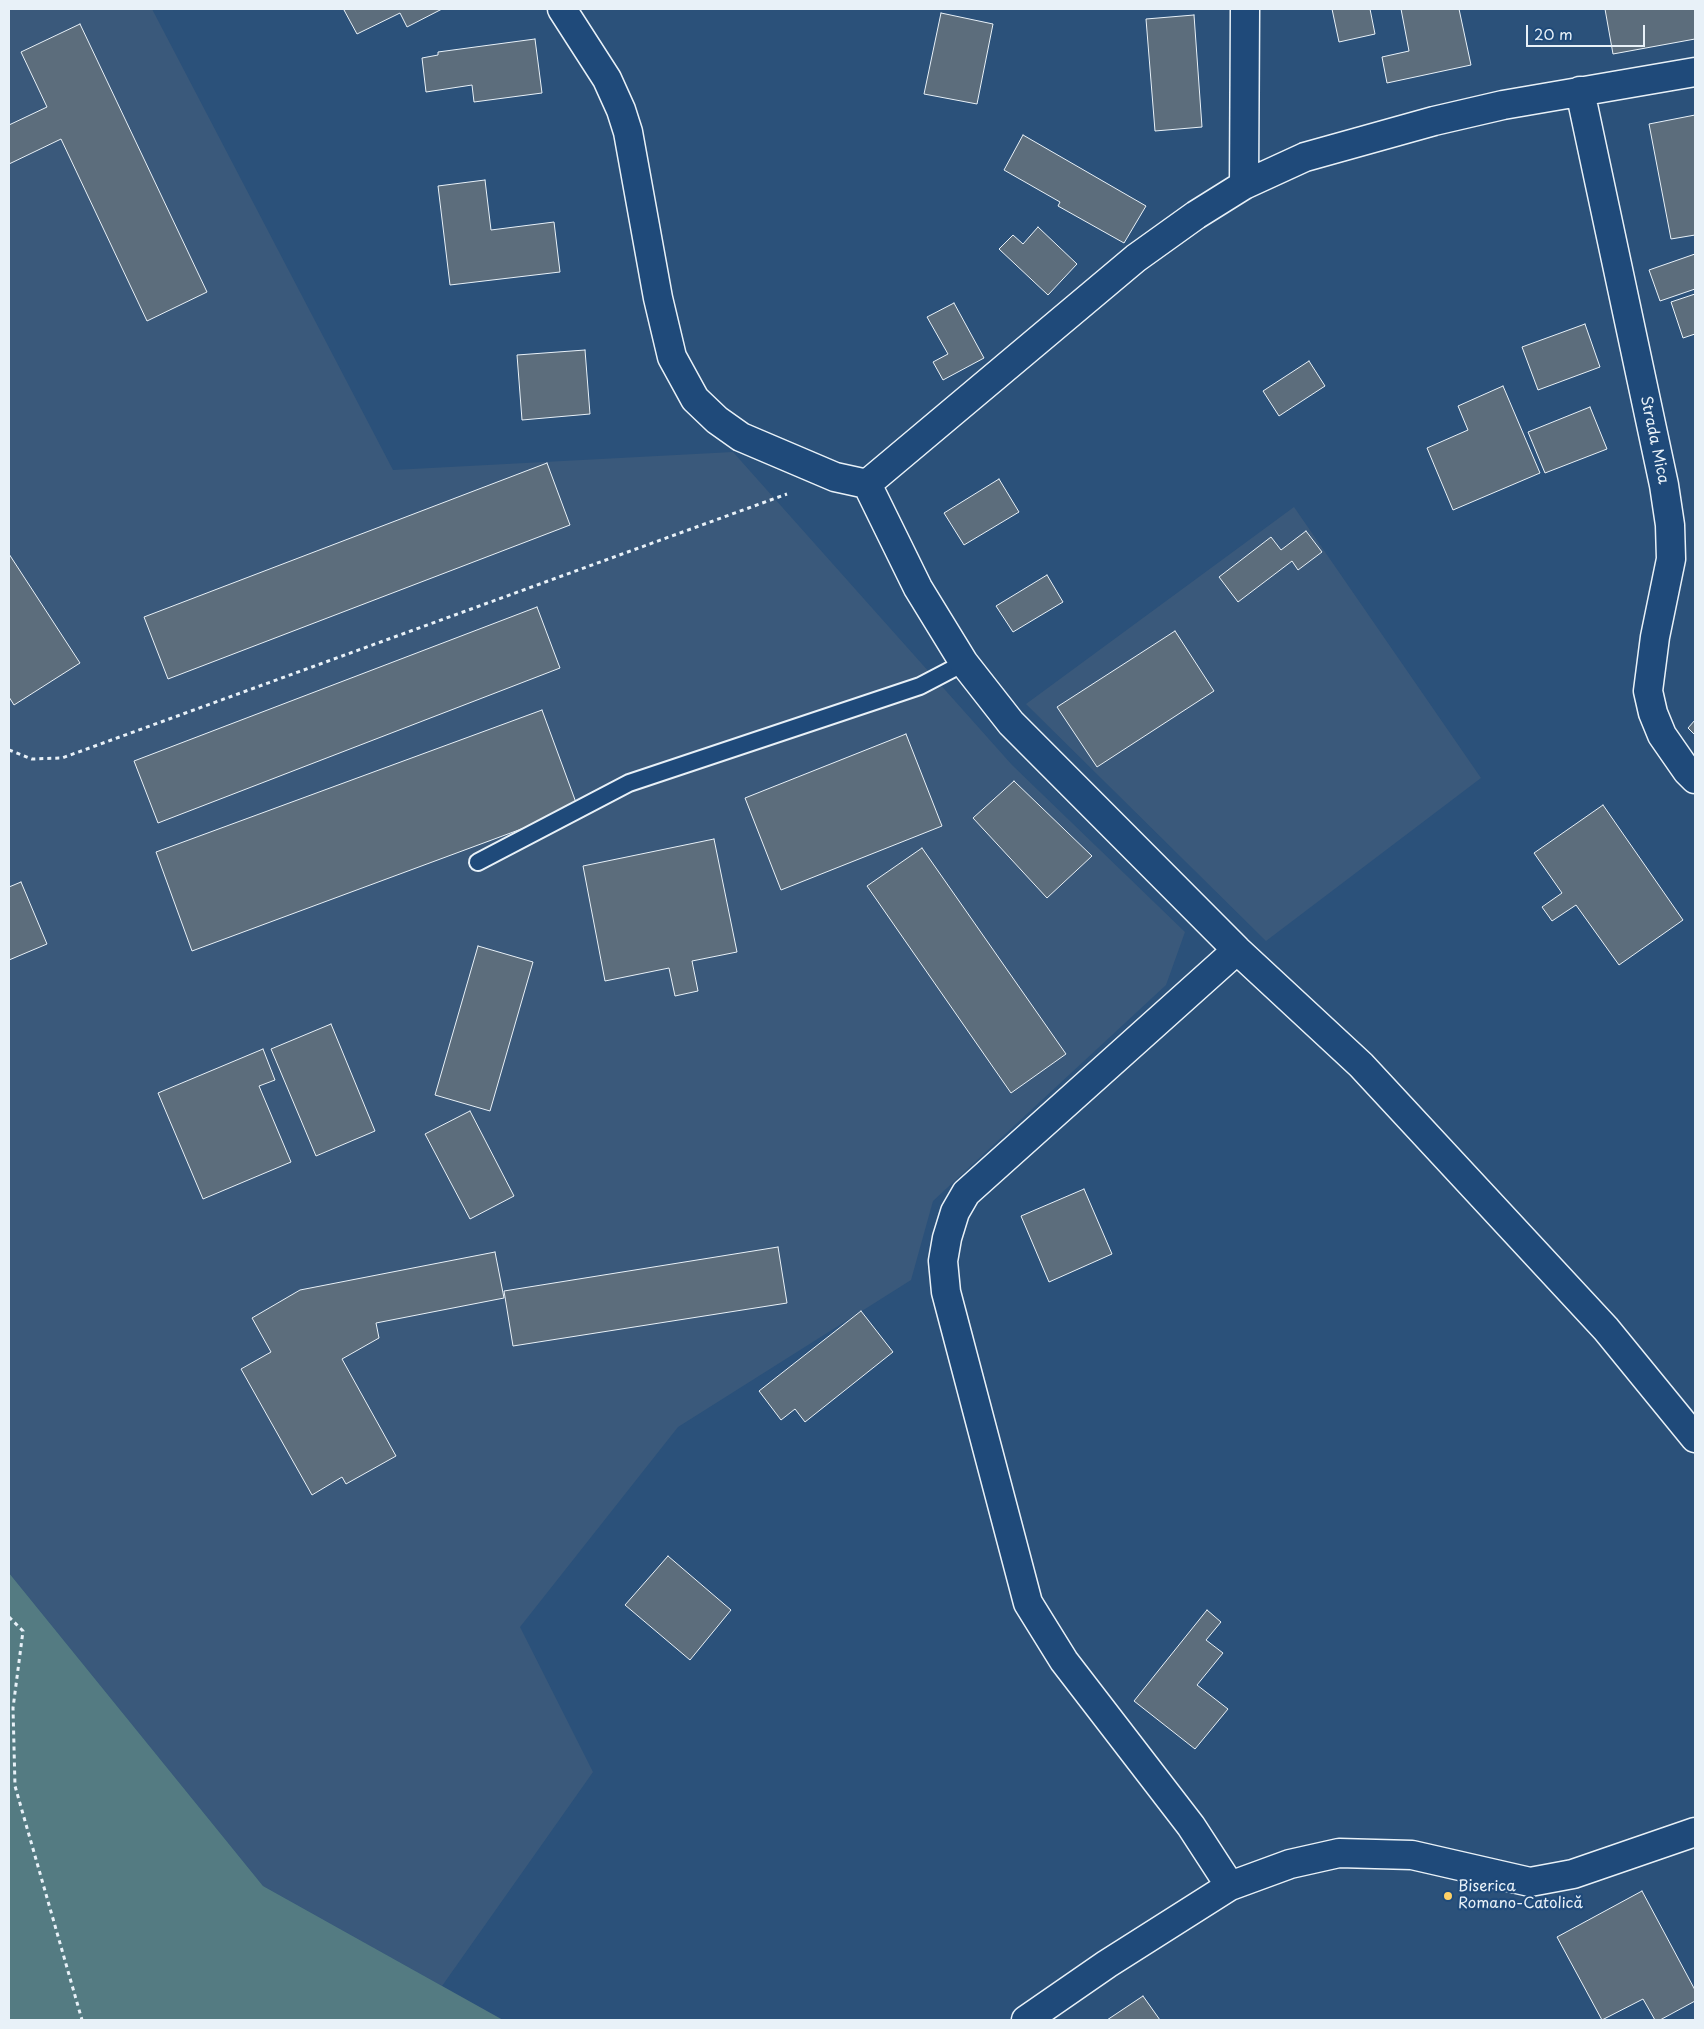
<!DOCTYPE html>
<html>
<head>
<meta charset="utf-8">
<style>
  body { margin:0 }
  #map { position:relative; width:1704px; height:2029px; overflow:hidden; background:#2b517a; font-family:"Playpen Sans",sans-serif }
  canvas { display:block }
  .frame { position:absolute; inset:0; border:10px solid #e8f1f8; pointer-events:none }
  .scale { position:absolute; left:1526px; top:25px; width:119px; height:22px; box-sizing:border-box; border:2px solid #e8f1f8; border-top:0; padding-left:6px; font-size:15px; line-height:18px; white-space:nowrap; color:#e8f1f8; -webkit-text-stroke:4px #1f4a7a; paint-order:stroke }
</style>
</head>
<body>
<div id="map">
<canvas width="1704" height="2029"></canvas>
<div class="frame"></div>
<div class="scale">20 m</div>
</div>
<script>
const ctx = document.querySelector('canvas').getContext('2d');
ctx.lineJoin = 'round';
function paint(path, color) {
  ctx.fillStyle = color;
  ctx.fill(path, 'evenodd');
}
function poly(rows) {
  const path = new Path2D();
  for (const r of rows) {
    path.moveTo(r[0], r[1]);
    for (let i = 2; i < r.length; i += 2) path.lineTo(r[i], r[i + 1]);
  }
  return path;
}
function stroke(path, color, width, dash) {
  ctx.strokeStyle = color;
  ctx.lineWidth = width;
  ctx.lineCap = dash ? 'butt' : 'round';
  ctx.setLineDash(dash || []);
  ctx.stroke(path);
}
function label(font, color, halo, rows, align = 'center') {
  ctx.font = font + ' "Playpen Sans",sans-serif';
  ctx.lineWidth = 4.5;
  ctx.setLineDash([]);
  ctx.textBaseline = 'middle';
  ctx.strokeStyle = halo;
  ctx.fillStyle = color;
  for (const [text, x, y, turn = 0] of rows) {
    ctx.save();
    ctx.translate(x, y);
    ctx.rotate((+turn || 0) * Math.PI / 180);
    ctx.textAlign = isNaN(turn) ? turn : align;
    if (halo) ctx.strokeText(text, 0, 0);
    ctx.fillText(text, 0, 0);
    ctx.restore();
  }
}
const built = poly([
  [10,9,152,9,393,470,733,452,1012,765,1185,932,1166,985,933,1201,911,1280,678,1427,520,1627,593,1772,442,1986,263,1886,9,1573],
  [1294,507,1481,778,1266,941,1026,704]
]);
const green = poly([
  [9,1573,263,1886,503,2020,9,2020]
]);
const building = poly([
  [347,9,442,9,407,27,400,13,357,34,344,10,347,9],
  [1332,9,1370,9,1375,34,1339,42,1332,9],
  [1401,9,1459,9,1471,65,1387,83,1382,57,1409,51,1401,9],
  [1605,9,1695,9,1695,39,1613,54,1605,9],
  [941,13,993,24,977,104,924,94,941,13],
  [1194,15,1202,127,1155,131,1146,19,1194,15],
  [80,24,207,292,147,321,61,139,9,164,9,125,47,107,21,52,80,24],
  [535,39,542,93,474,102,472,85,426,92,422,58,438,55,438,52,535,39],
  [1695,115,1695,235,1671,239,1649,124,1695,115],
  [1023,135,1146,206,1124,243,1058,206,1060,202,1004,170,1023,135],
  [485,180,491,230,554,222,560,272,450,285,438,186,485,180],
  [1038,227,1077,264,1048,295,999,249,1013,235,1023,244,1038,227],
  [1695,254,1695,289,1660,301,1649,270,1695,254],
  [1695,294,1695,334,1683,338,1671,302,1695,294],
  [954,303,984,358,943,380,933,362,948,354,927,317,954,303],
  [1585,324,1600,367,1538,390,1522,347,1585,324],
  [585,350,590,414,522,420,517,355,585,350],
  [1309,361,1325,386,1279,416,1263,391,1309,361],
  [1503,386,1540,473,1453,510,1427,448,1468,430,1458,406,1503,386],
  [1590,407,1607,449,1545,473,1528,432,1590,407],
  [547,463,570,525,168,679,144,617,547,463],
  [999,479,1019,512,964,545,944,513,999,479],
  [1306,531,1322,552,1298,570,1292,561,1238,602,1219,577,1271,537,1281,550,1306,531],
  [9,554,80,663,14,705,9,697,9,554],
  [1047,575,1063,602,1013,632,996,606,1047,575],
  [537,607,560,668,158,823,134,761,537,607],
  [1175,631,1214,691,1097,767,1057,707,1175,631],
  [542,710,578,808,192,951,156,852,542,710],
  [1695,720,1695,735,1688,728,1695,720],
  [906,734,942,826,781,890,745,798,906,734],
  [1014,781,1092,856,1047,898,973,818,1014,781],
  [1603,805,1683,920,1619,965,1576,905,1552,921,1542,907,1562,893,1534,853,1603,805],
  [714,839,737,952,692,961,698,991,675,996,669,968,605,981,583,866,714,839],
  [922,848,1066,1054,1011,1093,867,886,922,848],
  [21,882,47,944,9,960,9,887,21,882],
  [478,946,533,962,490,1111,435,1095,478,946],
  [331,1024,375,1131,316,1156,271,1049,331,1024],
  [263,1049,275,1080,259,1086,291,1162,203,1199,158,1093,263,1049],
  [470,1111,514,1196,470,1219,425,1134,470,1111],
  [1084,1189,1112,1254,1049,1282,1021,1216,1084,1189],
  [778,1247,787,1303,513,1346,504,1291,778,1247],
  [495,1252,504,1298,376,1323,379,1338,342,1359,396,1456,346,1484,342,1477,312,1495,241,1369,271,1352,252,1318,300,1290,495,1252],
  [861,1311,893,1352,805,1422,795,1409,781,1420,759,1391,861,1311],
  [668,1556,731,1610,690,1660,625,1605,668,1556],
  [1207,1610,1221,1622,1206,1640,1223,1653,1197,1685,1228,1709,1195,1749,1134,1701,1207,1610],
  [1642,1891,1695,1990,1695,2001,1660,2020,1655,2020,1643,1999,1602,2020,1557,1937,1642,1891],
  [1143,1996,1160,2020,1107,2020,1143,1996]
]);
const path = poly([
  [9,750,32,759,62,758,787,494],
  [9,1617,23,1631,13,1708,15,1786,82,2020]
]);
const lane = poly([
  [478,862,629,783,920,686,964,663]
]);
const street = poly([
  [562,9,607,79,621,110,628,132,658,298,672,357,695,399,717,420,741,437,835,477,867,484],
  [1580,91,1664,485,1670,525,1671,559,1655,637,1648,691,1653,713,1662,735,1687,771,1695,779],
  [1244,185,1245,9],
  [867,484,918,588,964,663,1011,723,1237,950,1361,1065,1606,1329,1695,1438],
  [867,484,1136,258,1196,215,1244,185,1305,157,1434,121,1503,105,1695,72],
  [1230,1886,1191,1826,1064,1661,1028,1603,946,1292,943,1261,947,1238,955,1212,966,1193,1237,950],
  [1026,2020,1107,1964,1230,1886,1290,1864,1339,1853,1412,1855,1530,1882,1573,1874,1695,1832]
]);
const markers = [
  [1448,1896,5,"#ffd166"]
];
const streetNames = [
  ["Strada Mica",1654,440,78]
];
const poiNames = [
  ["Biserica",1458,1887],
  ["Romano-Catolică",1458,1904]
];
paint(built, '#3a597b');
paint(green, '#547b82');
paint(building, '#5c6d7c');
stroke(building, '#e8f1f8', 1);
stroke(lane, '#e8f1f8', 20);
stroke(street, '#e8f1f8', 31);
stroke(path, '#e8f1f8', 3, [4, 4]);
stroke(lane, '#1f4a7a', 16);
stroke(street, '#1f4a7a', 28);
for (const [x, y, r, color] of markers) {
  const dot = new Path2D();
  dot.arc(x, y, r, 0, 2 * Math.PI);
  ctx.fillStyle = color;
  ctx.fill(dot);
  stroke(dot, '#1f4a7a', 2);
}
label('15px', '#e8f1f8', '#1f4a7a', streetNames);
label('15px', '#e8f1f8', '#1f4a7a', poiNames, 'left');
</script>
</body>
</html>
